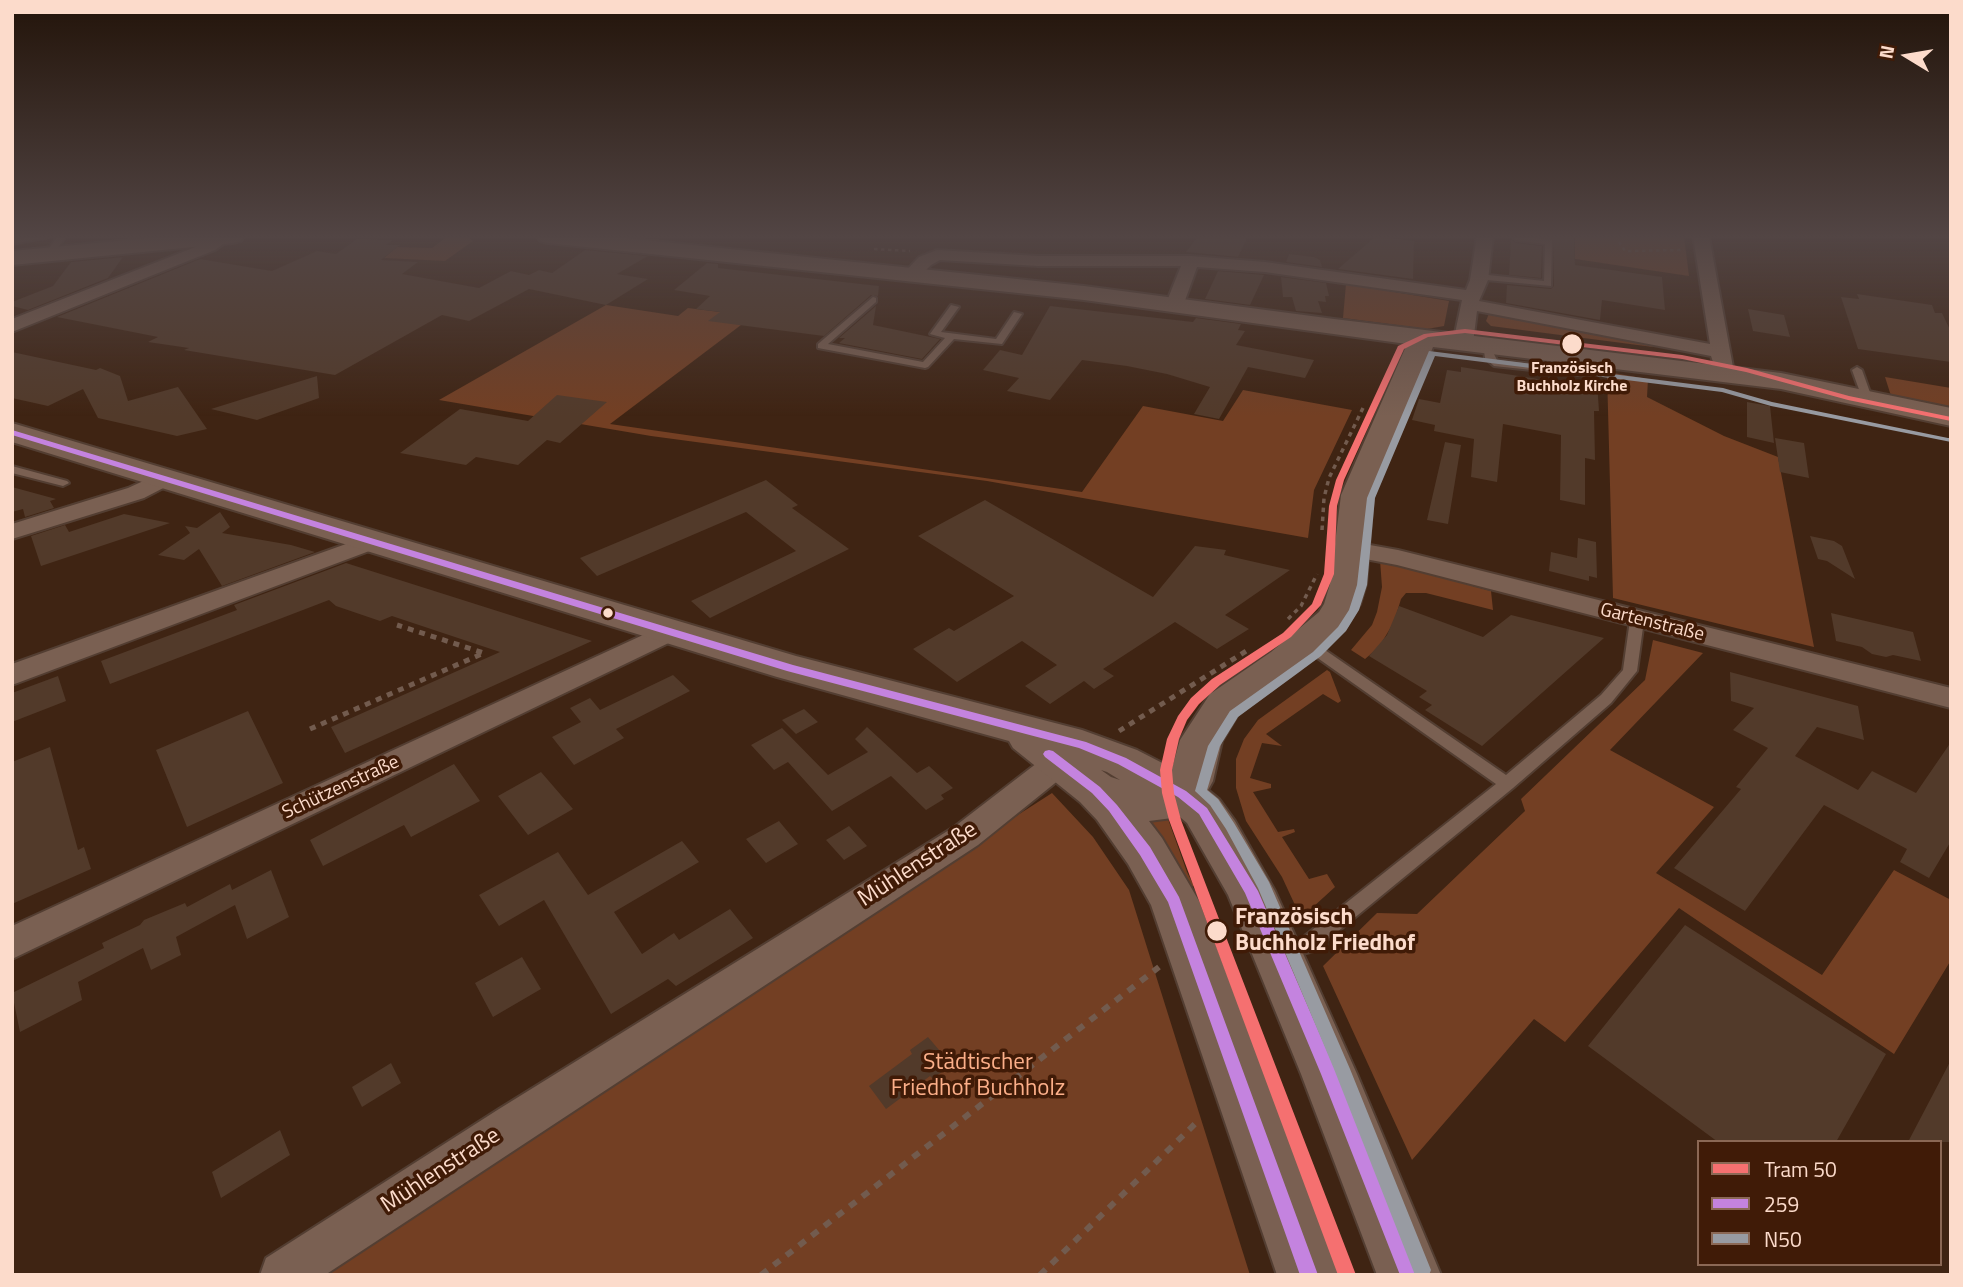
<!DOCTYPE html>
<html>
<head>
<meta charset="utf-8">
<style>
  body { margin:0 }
  #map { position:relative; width:1963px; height:1287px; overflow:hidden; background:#3f2413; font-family:"Titillium Web",sans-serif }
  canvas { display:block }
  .frame { position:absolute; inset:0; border:14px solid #fcdbcb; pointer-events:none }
  .legend { position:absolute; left:1697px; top:1140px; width:245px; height:126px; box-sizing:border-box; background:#401b07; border:2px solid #8b6855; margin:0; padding:9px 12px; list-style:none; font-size:21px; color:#fcdbcb }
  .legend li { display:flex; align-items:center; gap:14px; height:35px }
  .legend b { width:35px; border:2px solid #8b6855 }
  .north { position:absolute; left:1872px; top:21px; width:70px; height:70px; -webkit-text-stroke:5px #401b07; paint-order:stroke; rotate:281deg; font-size:19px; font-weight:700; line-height:28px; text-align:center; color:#fcdbcb }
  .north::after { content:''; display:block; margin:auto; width:24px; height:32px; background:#fcdbcb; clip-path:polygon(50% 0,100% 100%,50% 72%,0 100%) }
</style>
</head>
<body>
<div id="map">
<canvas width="1963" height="1287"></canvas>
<div class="frame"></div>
<ul class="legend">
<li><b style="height:9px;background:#f57070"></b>Tram 50</li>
<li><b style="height:9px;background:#c483df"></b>259</li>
<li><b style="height:9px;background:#989ba2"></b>N50</li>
</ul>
<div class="north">N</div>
</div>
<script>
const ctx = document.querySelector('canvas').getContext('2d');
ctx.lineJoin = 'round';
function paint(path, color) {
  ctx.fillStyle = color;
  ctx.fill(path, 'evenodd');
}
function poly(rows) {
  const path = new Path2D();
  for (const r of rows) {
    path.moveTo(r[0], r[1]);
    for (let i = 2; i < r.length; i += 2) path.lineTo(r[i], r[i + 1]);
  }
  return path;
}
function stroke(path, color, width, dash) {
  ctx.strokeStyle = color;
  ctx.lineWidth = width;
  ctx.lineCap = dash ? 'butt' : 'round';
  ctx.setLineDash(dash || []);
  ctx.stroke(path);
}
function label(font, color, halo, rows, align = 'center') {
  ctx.font = font + ' "Titillium Web",sans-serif';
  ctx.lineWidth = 7;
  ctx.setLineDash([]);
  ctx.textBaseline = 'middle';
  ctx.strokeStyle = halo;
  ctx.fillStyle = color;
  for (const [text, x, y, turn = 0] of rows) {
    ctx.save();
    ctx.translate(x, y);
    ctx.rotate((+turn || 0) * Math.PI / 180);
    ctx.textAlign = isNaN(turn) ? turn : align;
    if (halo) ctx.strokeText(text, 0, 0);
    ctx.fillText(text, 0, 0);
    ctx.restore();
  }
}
const green = poly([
  [1575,236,1684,236,1689,276,1575,259],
  [445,238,470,238,473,241,445,261,384,258,397,247,432,248],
  [1346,284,1449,301,1444,326,1427,329,1343,318],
  [606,305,678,316,688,308,728,313,741,325,610,424,1082,492,1143,406,1223,421,1243,390,1352,410,1314,490,1308,538,987,481,651,436,439,400],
  [1490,311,1650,341,1653,347,1491,326,1486,321],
  [1607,372,1648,379,1647,397,1724,436,1778,457,1814,647,1613,598],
  [1885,377,1951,388,1951,409,1892,399],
  [1380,560,1491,591,1493,610,1426,593,1406,593,1401,599,1394,622,1379,647,1365,659,1351,650,1372,625,1377,612,1382,587],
  [1653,640,1703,653,1610,750,1714,807,1656,873,1822,975,1894,870,1951,900,1951,960,1894,1054,1679,908,1565,1042,1534,1019,1412,1160,1323,966,1377,913,1417,914,1525,811,1521,799,1645,680],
  [1327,670,1330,672,1341,701,1338,703,1323,694,1266,734,1282,746,1262,743,1250,778,1271,784,1271,788,1253,792,1278,832,1294,829,1295,832,1282,837,1309,879,1327,874,1335,887,1301,918,1282,877,1246,821,1236,788,1236,759,1244,739,1258,720],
  [1052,793,1093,837,1129,890,1250,1275,314,1275,428,1194],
  [1168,819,1187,872,1194,886,1177,889,1132,820]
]);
const building = poly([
  [1198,236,1248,236,1238,257,1186,252],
  [1376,236,1414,241,1413,279,1338,269],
  [1534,236,1574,236,1575,265,1662,277,1665,310,1602,300,1600,320,1506,303,1507,285,1551,289,1554,286,1554,238],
  [357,239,393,240,386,245,400,245,381,260,418,262,402,274,479,288,511,271,529,275,539,270,552,273,585,250,648,256,617,274,648,279,606,305,529,289,469,321,442,315,335,375,184,350,189,348,148,342,158,337,57,317,200,259,272,271,317,251,336,254],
  [1511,239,1516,243,1542,246,1541,278,1509,275],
  [1289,254,1314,257,1320,260,1322,267,1286,262],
  [123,257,108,278,28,310,12,306,12,302,53,286,71,262],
  [707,263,718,264,718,268,879,286,878,296,871,295,824,336,708,321,720,312,696,309,710,296,674,290],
  [1218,271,1264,275,1250,305,1205,299],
  [1281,277,1326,283,1329,296,1325,296,1326,302,1318,301,1322,313,1296,311,1292,297,1283,297],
  [1857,294,1932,305,1935,313,1942,313,1951,332,1951,362,1858,349,1841,297,1859,299],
  [876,306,873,325,940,339,922,359,839,343,845,338,839,338],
  [1050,306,1193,322,1196,318,1241,324,1238,330,1245,331,1236,345,1314,360,1305,378,1248,367,1219,419,1194,414,1210,387,1167,374,1127,366,1082,360,1050,400,1007,391,1019,378,983,370,1000,350,1022,355],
  [1748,309,1784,315,1790,337,1753,331],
  [12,352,96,370,100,368,120,376,128,401,178,387,207,429,177,436,98,418,83,389,48,406,12,398],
  [1461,367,1570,384,1570,379,1597,382,1599,411,1594,411,1595,460,1585,458,1585,505,1560,500,1561,435,1503,424,1497,482,1471,477,1474,439,1434,431,1435,425,1412,420,1419,399,1440,403,1447,370,1461,372],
  [317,376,319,398,257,420,211,409],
  [557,395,607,402,560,443,547,440,518,465,476,457,466,465,400,453,460,409,528,421],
  [1747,402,1770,406,1774,443,1747,437],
  [1775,438,1804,443,1809,478,1780,472],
  [1445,442,1461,445,1448,524,1427,520],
  [766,480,798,505,792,508,849,549,710,618,691,601,796,551,746,512,597,576,580,558],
  [12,487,56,499,50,501,54,508,25,517,23,509,12,512],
  [985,500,1153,597,1195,546,1226,550,1224,555,1290,570,1225,615,1249,629,1217,649,1175,622,1103,669,1114,676,1094,689,1084,681,1050,704,1025,686,1057,665,1022,641,957,682,913,649,949,628,954,631,1014,596,918,536],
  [220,512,230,527,222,533,291,545,315,552,222,586,199,549,184,560,158,555,190,533,185,526,197,528],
  [124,514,170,523,41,566,31,536,65,525,69,532],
  [1810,536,1834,541,1842,546,1855,579,1827,561,1818,559],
  [1578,538,1596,542,1597,578,1589,576,1589,581,1549,571,1551,552,1577,558],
  [346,563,592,641,345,753,331,727,500,652,392,616,380,621,336,606,329,600,110,684,101,661,237,610,234,605],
  [1399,606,1483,637,1511,615,1604,638,1482,746,1425,710,1432,705,1419,697,1427,691,1369,656,1387,635],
  [1831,613,1913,632,1921,661,1893,655,1886,657,1872,654,1862,647,1836,641],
  [1730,672,1858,706,1864,740,1817,727,1795,756,1858,790,1872,771,1916,793,1951,742,1951,841,1929,878,1900,862,1907,849,1824,805,1745,911,1674,868,1741,789,1736,787,1768,748,1733,730,1754,708,1731,701],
  [673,675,690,691,616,729,624,738,574,765,552,737,581,722,570,708,590,698,600,710],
  [58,676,66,701,12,722,12,693],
  [804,709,818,722,796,734,782,720],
  [248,711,283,783,187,827,156,750],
  [867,727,917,773,929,766,953,788,941,795,944,799,926,810,891,776,832,811,788,762,774,770,751,745,782,728,828,775,868,752,855,739],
  [50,747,78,850,84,847,91,869,12,904,12,762],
  [454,764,480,801,411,837,404,825,323,866,310,840],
  [541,772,573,809,528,835,498,796],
  [779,821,798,844,766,863,746,839],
  [849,826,867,846,844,860,826,840],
  [682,841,699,862,614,912,642,954,674,933,679,940,730,909,753,938,676,986,668,979,611,1014,544,900,499,926,479,895,558,852,588,895],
  [271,870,289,917,247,939,235,905,176,937,181,955,151,970,143,948,78,982,82,1000,20,1032,12,993,104,948,102,943,140,925,144,920,185,903,187,907,230,884,232,890],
  [1685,925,1886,1054,1836,1142,1718,1142,1588,1046],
  [522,957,541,989,493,1017,475,983],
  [928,1037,951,1064,933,1079,930,1076,886,1109,869,1086,912,1054,910,1050],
  [1951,1060,1951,1142,1908,1142],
  [391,1063,401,1083,362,1107,352,1087],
  [280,1130,290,1155,221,1198,212,1172]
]);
const pathFar3 = poly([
  [1615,236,1625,251,1683,250],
  [874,249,910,251]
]);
const pathFar2 = poly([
  [1322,530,1324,498,1329,478,1363,408],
  [1288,619,1301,606,1317,574]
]);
const pathFar1 = poly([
  [310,729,484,653,397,625],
  [1119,731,1251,648]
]);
const path = poly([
  [761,1275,1159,967],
  [1040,1275,1200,1119]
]);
const lane = poly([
  [38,236,54,236,12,244,12,240,38,236],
  [58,236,66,236,52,256,46,256,45,254,58,236],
  [1512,236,1552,240,1551,286,1476,279,1475,277,1479,274,1544,281,1545,244,1516,240,1512,236],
  [873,297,876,298,876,302,828,344,923,362,945,338,930,334,951,305,959,307,941,332,996,339,1014,312,1022,314,1002,344,954,339,928,367,925,368,818,348,818,344,873,297],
  [1483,344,1489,344,1497,360,1587,370,1586,359,1591,356,1596,359,1599,370,1589,376,1494,366,1485,358,1483,344],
  [1857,367,1862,370,1872,398,1871,400,1863,400,1862,398,1852,370,1857,367],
  [12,466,67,481,69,483,63,486,12,473,12,466],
  [1637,616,1644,620,1637,671,1611,703,1513,788,1314,951,1283,959,1276,957,1274,951,1276,945,1302,938,1496,784,1302,647,1300,644,1302,641,1312,641,1506,775,1601,695,1623,670,1630,620,1637,616]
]);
const street = poly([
  [210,236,225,237,222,245,215,250,12,332,12,319,203,244,210,236],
  [1477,236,1493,236,1488,280,1479,301,1710,344,1693,236,1709,236,1733,367,1730,371,1723,373,1716,371,1711,356,1477,311,1473,343,1463,349,1453,343,1462,300,1265,272,1197,267,1183,306,1174,311,1165,306,1181,266,1038,266,940,260,931,265,917,279,905,279,902,275,919,257,937,250,1038,256,1191,256,1265,262,1466,290,1470,280,1477,236],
  [163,472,171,474,175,479,171,484,144,498,12,539,12,524,128,488,163,472],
  [371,535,380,537,383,542,380,547,12,685,12,664,371,535],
  [1353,542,1398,550,1951,688,1951,708,1397,565,1344,555,1340,550,1344,545,1353,542],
  [669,623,679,626,683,632,679,638,12,959,12,926,669,623],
  [1074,740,1085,743,1090,751,1085,759,978,845,325,1275,260,1275,266,1258,499,1109,954,827,1063,743,1074,740]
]);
const secondary = poly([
  [171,236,244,236,241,241,233,243,12,265,12,251,171,236],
  [537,236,606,236,1084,286,1334,319,1781,373,1951,408,1951,426,1781,389,1433,347,1373,495,1366,584,1360,604,1345,628,1299,670,1238,714,1222,741,1213,781,1208,790,1219,799,1235,821,1275,891,1357,1074,1441,1275,1377,1275,1301,1074,1228,895,1187,823,1180,817,1149,821,1162,838,1199,901,1341,1275,1277,1275,1151,905,1128,864,1097,820,1080,802,1013,748,1009,741,777,677,12,442,12,423,796,656,1082,730,1137,750,1172,768,1180,740,1210,694,1271,652,1319,612,1324,604,1330,584,1341,495,1407,344,1084,300,548,243,540,241,537,236],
  [1101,770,1107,772,1120,780,1111,777,1101,770]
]);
const bus1 = poly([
  [12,430,793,665,1086,742,1126,758,1186,791,1207,808,1258,891,1337,1074,1418,1275,1400,1275,1321,1074,1245,893,1199,814,1178,797,1118,764,1079,748,787,671,12,435,12,430],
  [1049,750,1053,751,1100,787,1117,805,1150,847,1179,897,1318,1275,1300,1275,1168,902,1140,855,1109,811,1092,793,1045,757,1043,754,1045,751,1049,750]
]);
const bus2 = poly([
  [1429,351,1723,388,1772,402,1948,438,1951,438,1951,442,1771,406,1722,392,1435,356,1375,498,1367,585,1359,610,1346,631,1321,656,1238,717,1220,746,1207,790,1218,799,1234,823,1269,882,1350,1069,1431,1270,1429,1275,1415,1275,1334,1069,1258,888,1226,829,1210,805,1195,791,1208,746,1230,711,1313,652,1338,627,1349,610,1357,585,1367,498,1429,351]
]);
const tram1 = poly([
  [1465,329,1682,355,1747,368,1849,396,1951,417,1951,421,1848,400,1746,372,1682,359,1465,333,1428,337,1404,349,1344,480,1337,506,1334,574,1321,605,1291,637,1220,685,1199,704,1187,720,1179,739,1172,770,1174,793,1181,820,1356,1275,1338,1275,1169,820,1162,793,1160,770,1167,739,1178,716,1191,698,1212,679,1283,633,1312,604,1324,574,1329,506,1336,480,1398,346,1424,334,1465,329]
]);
const markers = [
  [1572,344,11,"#fcdbcb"],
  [608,613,6,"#fcdbcb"],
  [1217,931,11,"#fcdbcb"]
];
const farStopnames = [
  ["Französisch",1572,369],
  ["Buchholz Kirche",1572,387]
];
const streetNames = [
  ["Gartenstraße",1652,623,14],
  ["Schützenstraße",341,788,-25]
];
const nearStreetnames = [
  ["Mühlenstraße",918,865,-33],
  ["Mühlenstraße",441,1171,-33]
];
const nearStopnames = [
  ["Französisch",1235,918],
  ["Buchholz Friedhof",1235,944]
];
const nearParknames = [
  ["Städtischer",978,1063],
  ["Friedhof Buchholz",978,1089]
];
paint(green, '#733f23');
paint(building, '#523a2a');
stroke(lane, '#533e32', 4);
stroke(street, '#533e32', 4);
stroke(secondary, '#533e32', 4);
stroke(pathFar3, '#725b4e', 2.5, [3.5, 3.5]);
stroke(pathFar2, '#725b4e', 3.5, [4.5, 4.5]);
stroke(pathFar1, '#725b4e', 5, [6, 6]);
stroke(path, '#725b4e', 6, [8, 8]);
paint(lane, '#7a6052');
paint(street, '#7a6052');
paint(secondary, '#7a6052');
paint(bus1, '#c483df');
paint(bus2, '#989ba2');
paint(tram1, '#f57070');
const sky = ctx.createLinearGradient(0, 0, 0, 416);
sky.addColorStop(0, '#23140a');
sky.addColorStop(0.57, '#524544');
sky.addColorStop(1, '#52454400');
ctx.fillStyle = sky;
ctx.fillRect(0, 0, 1963, 416);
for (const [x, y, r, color] of markers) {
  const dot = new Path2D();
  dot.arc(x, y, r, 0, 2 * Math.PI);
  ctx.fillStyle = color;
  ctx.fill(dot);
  stroke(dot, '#401b07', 2.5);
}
label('bold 16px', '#fcdbcb', '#401b07', farStopnames);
label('19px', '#fcdbcb', '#401b07', streetNames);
label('23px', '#fcdbcb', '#401b07', nearStreetnames);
label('bold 23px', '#fcdbcb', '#401b07', nearStopnames, 'left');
label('23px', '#fcaf89', '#401b07', nearParknames);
</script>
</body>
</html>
